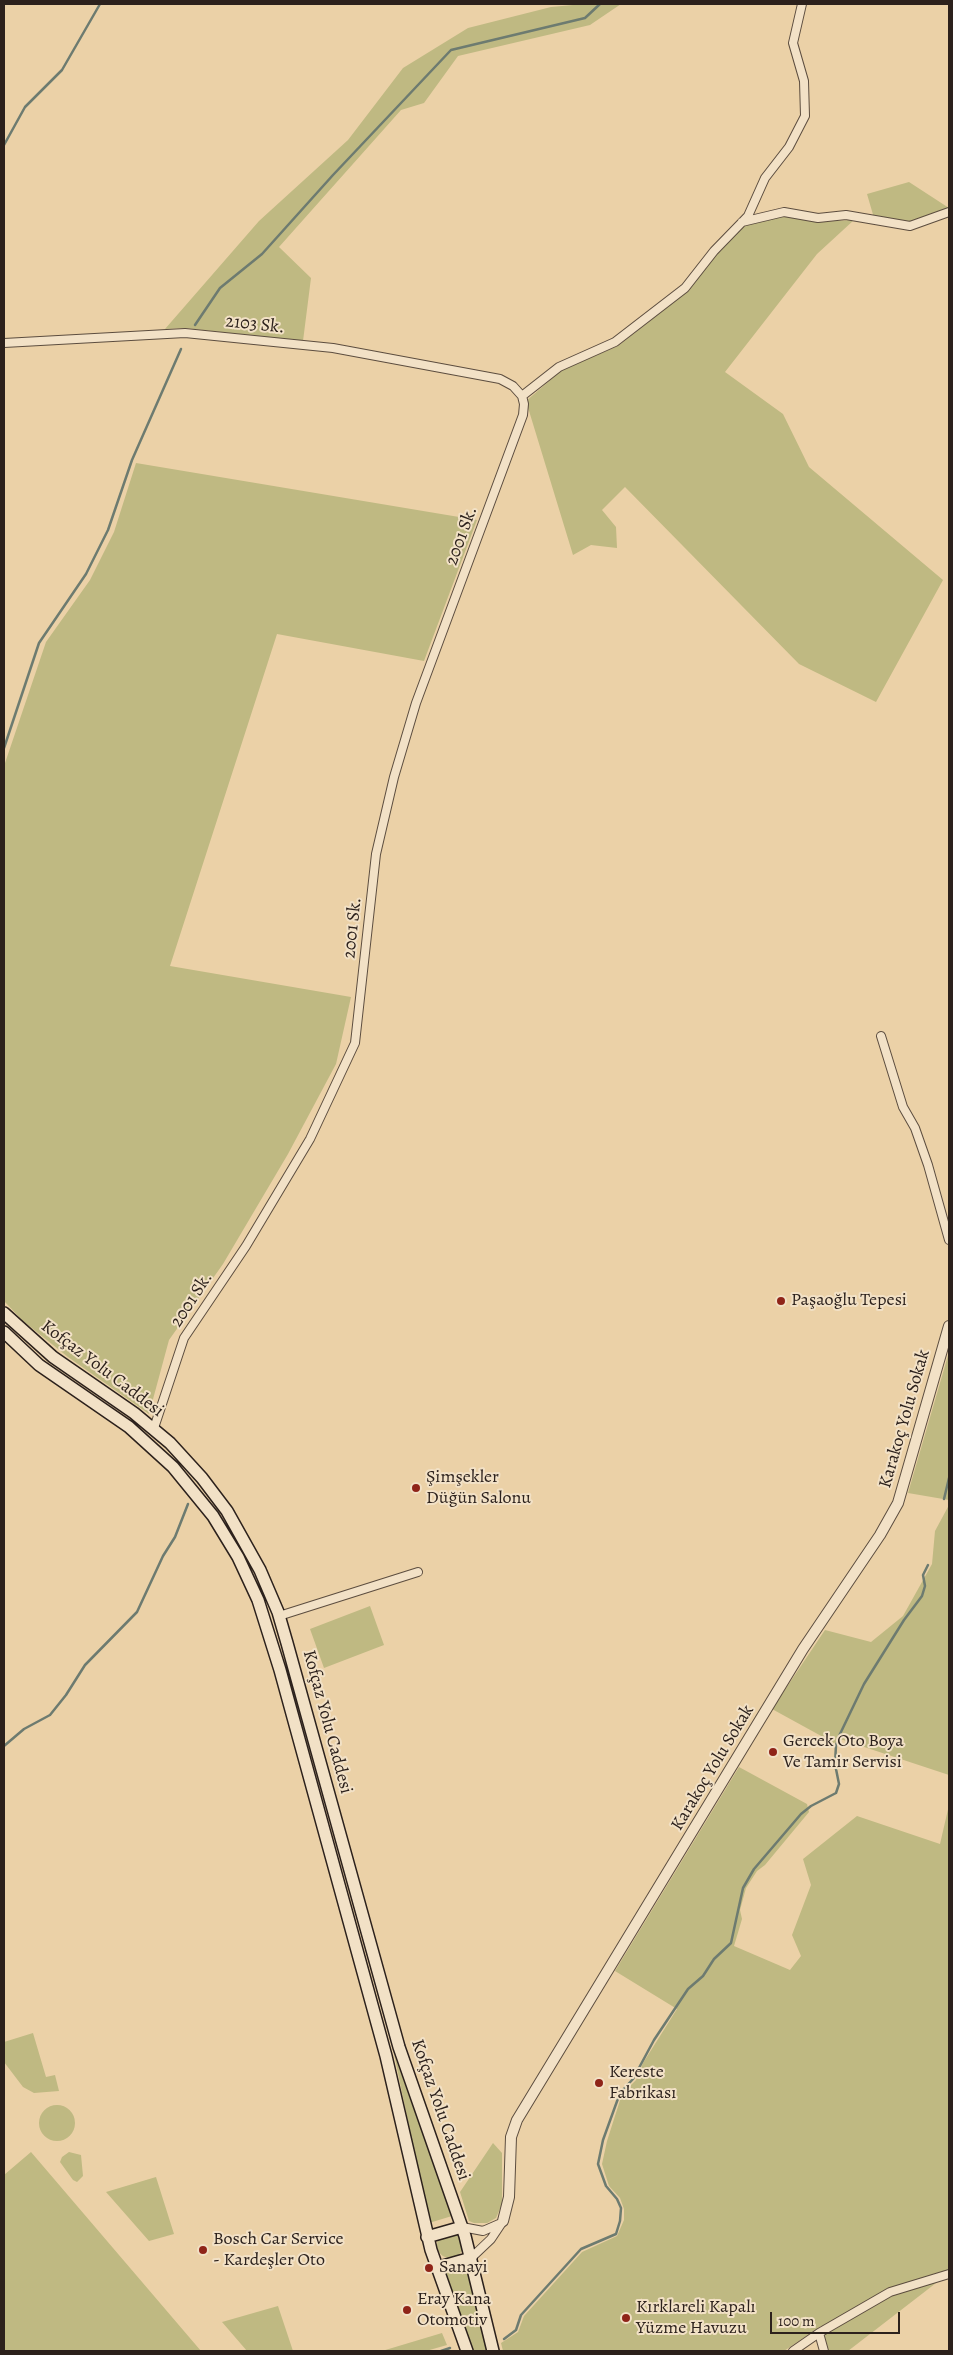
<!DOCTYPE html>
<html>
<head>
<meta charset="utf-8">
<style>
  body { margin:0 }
  #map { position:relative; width:953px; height:2355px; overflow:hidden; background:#ebd1a7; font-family:Alegreya,serif }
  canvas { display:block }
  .frame { position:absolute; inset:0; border:5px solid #2c211c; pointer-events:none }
  .scale { position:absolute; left:770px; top:2312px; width:130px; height:22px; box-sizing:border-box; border:2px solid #2c211c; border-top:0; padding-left:6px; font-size:15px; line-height:18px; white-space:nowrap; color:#2c211c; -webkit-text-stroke:4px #f2e1c6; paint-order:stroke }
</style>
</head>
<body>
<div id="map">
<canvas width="953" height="2355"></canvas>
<div class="frame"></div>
<div class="scale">100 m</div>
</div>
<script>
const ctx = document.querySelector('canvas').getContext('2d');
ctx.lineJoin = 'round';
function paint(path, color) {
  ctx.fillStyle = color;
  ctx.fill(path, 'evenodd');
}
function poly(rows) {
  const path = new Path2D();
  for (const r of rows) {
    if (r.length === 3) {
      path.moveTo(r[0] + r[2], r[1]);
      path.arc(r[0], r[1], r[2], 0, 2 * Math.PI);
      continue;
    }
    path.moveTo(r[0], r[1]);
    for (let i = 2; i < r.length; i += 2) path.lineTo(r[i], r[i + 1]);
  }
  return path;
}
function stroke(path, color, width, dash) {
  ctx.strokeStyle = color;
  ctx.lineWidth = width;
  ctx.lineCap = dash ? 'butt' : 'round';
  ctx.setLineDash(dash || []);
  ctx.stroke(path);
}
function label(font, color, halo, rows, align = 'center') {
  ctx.font = font + ' Alegreya,serif';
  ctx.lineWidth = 4;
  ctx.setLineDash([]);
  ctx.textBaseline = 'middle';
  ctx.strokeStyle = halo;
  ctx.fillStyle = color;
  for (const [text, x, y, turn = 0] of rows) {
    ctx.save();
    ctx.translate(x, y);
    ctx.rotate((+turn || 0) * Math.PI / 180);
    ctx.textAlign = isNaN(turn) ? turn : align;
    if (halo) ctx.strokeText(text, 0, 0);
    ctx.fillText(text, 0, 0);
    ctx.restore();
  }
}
const green = poly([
  [584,4,621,4,590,25,458,56,424,103,401,110,279,247,311,278,303,341,185,328,165,329,259,221,348,140,403,68,468,28,551,7],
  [909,182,949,208,909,222,874,218,867,194],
  [784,215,816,222,854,220,817,254,725,372,783,414,809,467,943,580,876,702,799,664,625,487,602,510,616,527,617,548,591,545,573,555,526,401,562,370,618,346,688,291,717,251,744,225],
  [136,463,477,520,424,661,277,634,170,966,351,997,336,1064,288,1154,223,1264,169,1340,149,1414,68,1357,23,1321,4,1301,4,766,46,642,90,580,114,532],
  [949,1352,949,1500,908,1493],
  [949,1505,949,1775,840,1739,834,1743,772,1709,825,1630,871,1642,903,1616,932,1564,935,1531],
  [370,1606,384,1645,324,1668,310,1629],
  [739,1767,807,1804,809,1812,765,1865,757,1871,746,1888,740,1910,742,1919,734,1946,790,1970,801,1956,792,1935,811,1885,803,1859,857,1816,940,1844,949,1805,949,2273,848,2351,829,2351,821,2326,784,2351,503,2351,501,2343,518,2332,524,2316,582,2252,617,2236,624,2220,624,2209,620,2198,609,2186,602,2164,607,2141,622,2094,636,2080,643,2063,677,2009,615,1971],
  [33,2033,46,2077,55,2075,59,2091,34,2093,23,2087,4,2062,4,2042],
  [394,2054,452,2216,429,2223],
  [57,2123,18],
  [493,2143,502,2153,502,2204,496,2218,487,2223,474,2223,469,2221,460,2192],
  [31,2152,201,2351,4,2351,4,2175],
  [69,2152,81,2155,83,2176,77,2182,73,2180,60,2162,62,2157],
  [156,2177,174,2234,149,2241,106,2192],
  [450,2245,13],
  [469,2267,487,2351,473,2351,445,2273],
  [278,2306,293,2351,247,2351,222,2322],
  [442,2333,447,2345,426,2351,382,2351]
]);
const stream = poly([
  [4,145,25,107,62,70,100,4],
  [195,325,220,288,262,254,333,175,451,50,585,18,600,4],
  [4,748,39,643,86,574,108,530,132,460,181,349],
  [944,1499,949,1478],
  [4,1746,24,1729,50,1715,66,1695,85,1665,137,1612,163,1556,175,1537,188,1504],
  [504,2339,516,2330,521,2315,581,2249,616,2234,620,2221,621,2208,617,2199,606,2186,598,2164,603,2140,620,2093,633,2079,654,2040,688,1989,703,1976,714,1959,731,1943,743,1888,754,1869,801,1814,811,1806,836,1793,839,1784,835,1764,836,1745,840,1734,864,1684,904,1620,922,1596,925,1586,923,1575,928,1565],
  [441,2351,450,2348]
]);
const minor = poly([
  [742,222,784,212,818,218,846,215,910,226,949,212],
  [4,343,185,333,333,348,500,379,513,386,522,396,524,404,523,415,416,703,394,777,376,854,355,1043,310,1139,246,1246,184,1338,154,1428],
  [522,396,559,367,615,342,685,288,714,251,748,216,765,178,789,147,805,116,804,81,793,43,802,4],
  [881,1036,903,1107,915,1128,928,1165,949,1240],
  [279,1616,418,1572],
  [462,2227,483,2231,499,2224],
  [471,2258,491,2239,503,2221],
  [819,2333,824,2351],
  [793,2351,819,2333,890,2292,949,2274]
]);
const tertiary = poly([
  [503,2221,509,2197,511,2137,517,2120,803,1649,880,1535,898,1503,949,1326]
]);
const secondary = poly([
  [4,1313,53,1357,134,1413,170,1443,202,1478,227,1511,260,1570,278,1612,287,1643,399,2047,465,2236,493,2351],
  [4,1332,39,1365,129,1427,173,1467,213,1516,238,1557,258,1600,280,1670,386,2056,431,2250,467,2351],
  [427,2237,462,2227],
  [436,2268,471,2258]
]);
const markers = [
  [781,1301,5,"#8f2418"],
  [416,1488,5,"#8f2418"],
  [773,1752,5,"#8f2418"],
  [599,2083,5,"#8f2418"],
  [203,2250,5,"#8f2418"],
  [429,2268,5,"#8f2418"],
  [407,2310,5,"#8f2418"],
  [626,2318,5,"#8f2418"]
];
const streetNames = [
  ["2103 Sk.",255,325,6],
  ["2001 Sk.",462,536,-70],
  ["2001 Sk.",353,928,-84],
  ["2001 Sk.",192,1300,-57],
  ["Kofçaz Yolu Caddesi",102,1369,37],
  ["Karakoç Yolu Sokak",905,1419,-74],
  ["Kofçaz Yolu Caddesi",327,1722,75],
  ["Karakoç Yolu Sokak",713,1768,-59],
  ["Kofçaz Yolu Caddesi",440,2110,71]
];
const poiNames = [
  ["Paşaoğlu Tepesi",791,1301],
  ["Şimşekler",426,1478],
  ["Düğün Salonu",426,1499],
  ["Gercek Oto Boya",783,1742],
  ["Ve Tamir Servisi",783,1763],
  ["Kereste",609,2073],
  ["Fabrikası",609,2094],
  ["Bosch Car Service",213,2240],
  ["- Kardeşler Oto",213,2261],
  ["Sanayi",439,2268],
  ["Eray Kana",417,2300],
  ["Otomotiv",417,2321],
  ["Kırklareli Kapalı",636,2308],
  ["Yüzme Havuzu",636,2329]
];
paint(green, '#bfb982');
stroke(stream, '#6d7b70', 2.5);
stroke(minor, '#5c4d3f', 10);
stroke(tertiary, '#5c4d3f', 12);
stroke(secondary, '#2c211c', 14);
stroke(minor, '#f2e1c6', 8);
stroke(tertiary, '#f2e1c6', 10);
stroke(secondary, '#f2e1c6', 11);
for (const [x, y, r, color] of markers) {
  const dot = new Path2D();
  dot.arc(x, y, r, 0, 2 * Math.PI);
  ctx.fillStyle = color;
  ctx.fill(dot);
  stroke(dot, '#f2e1c6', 2);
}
label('18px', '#2c211c', '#f2e1c6', streetNames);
label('18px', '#2c211c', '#f2e1c6', poiNames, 'left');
</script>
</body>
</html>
